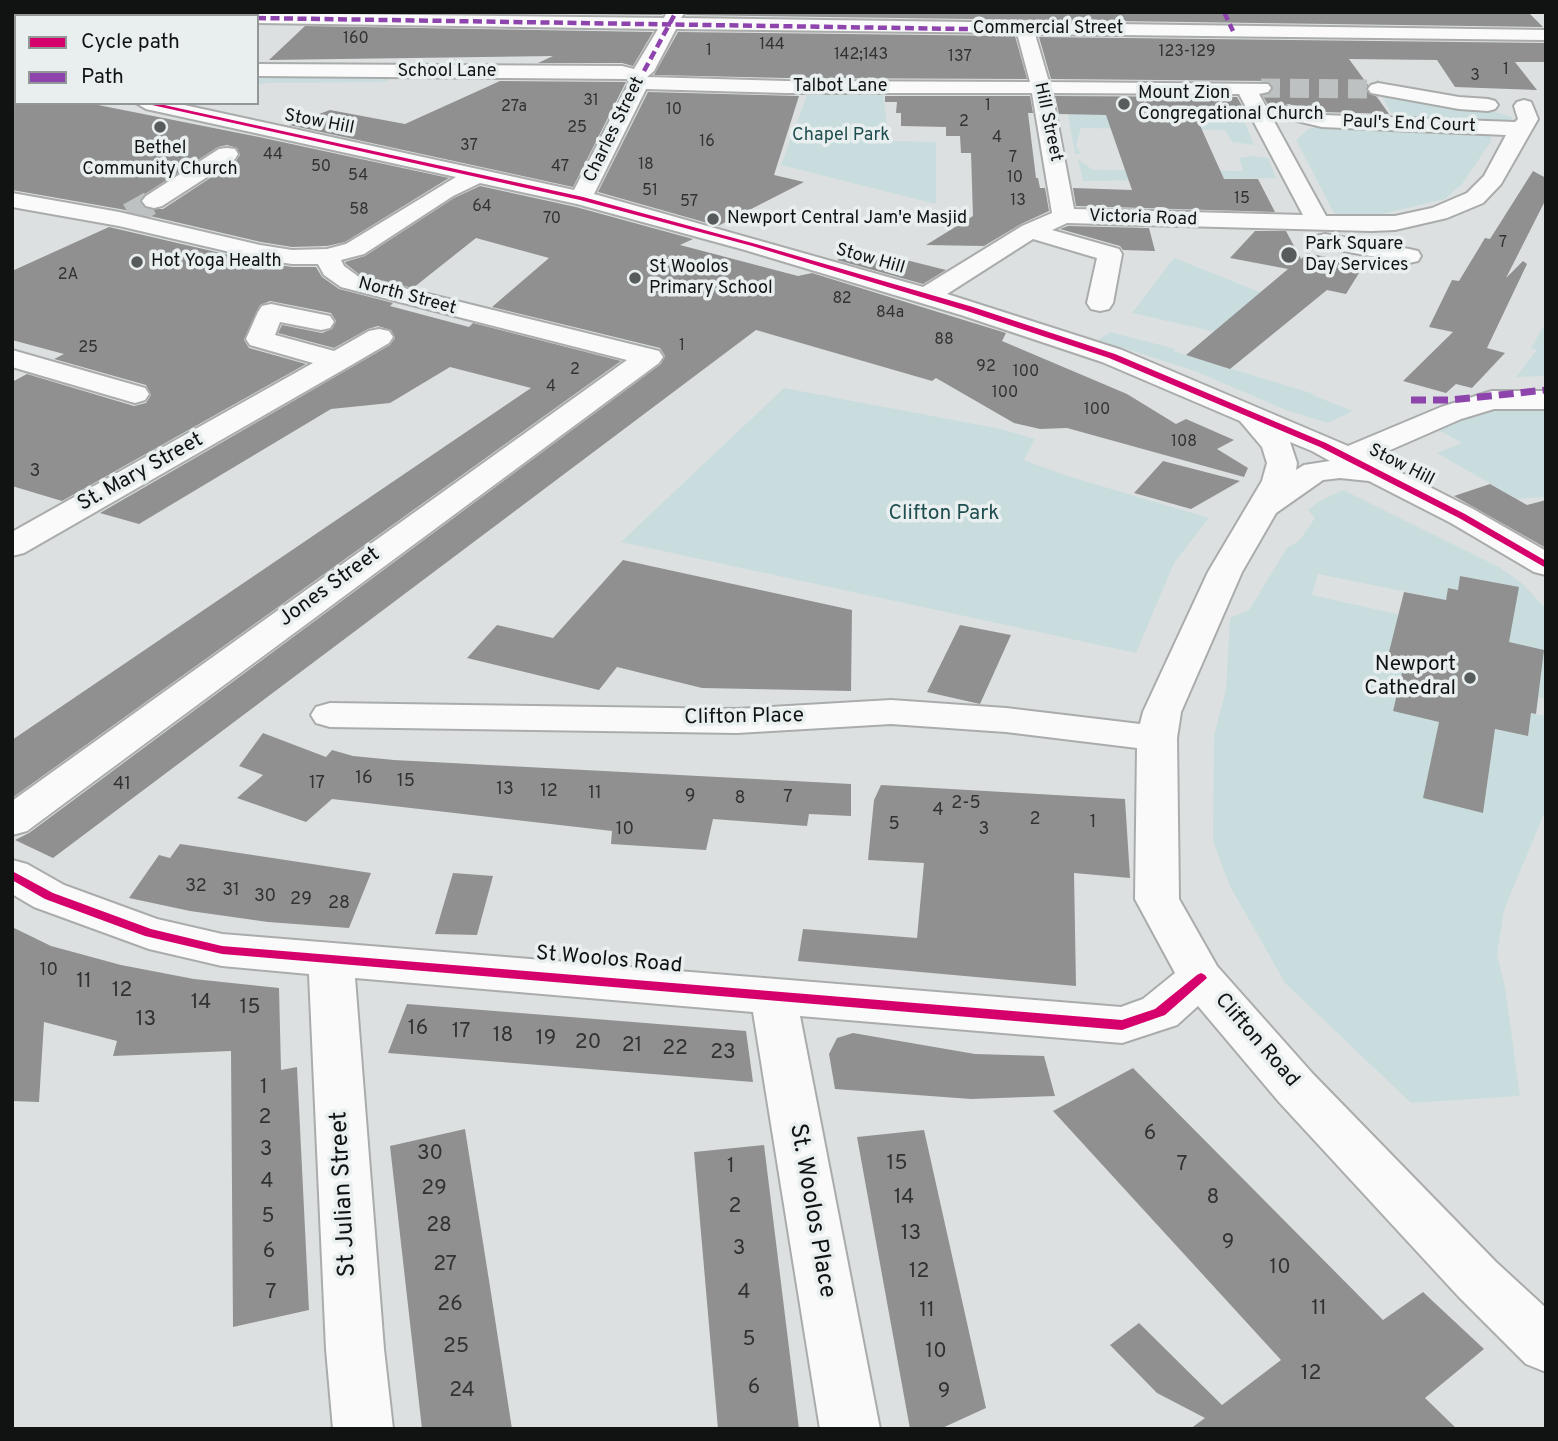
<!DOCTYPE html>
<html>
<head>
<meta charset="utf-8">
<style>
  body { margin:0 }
  #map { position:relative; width:1558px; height:1441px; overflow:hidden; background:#dde0e0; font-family:Overpass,sans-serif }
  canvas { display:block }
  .frame { position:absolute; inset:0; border:14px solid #111313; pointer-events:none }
  .legend { position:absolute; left:14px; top:14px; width:245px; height:91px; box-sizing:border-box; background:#e9efef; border:2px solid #939797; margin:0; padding:9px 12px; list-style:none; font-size:21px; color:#111313 }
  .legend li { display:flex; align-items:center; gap:14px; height:35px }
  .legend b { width:35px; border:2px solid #939797 }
</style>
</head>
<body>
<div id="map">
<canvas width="1558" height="1441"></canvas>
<div class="frame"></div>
<ul class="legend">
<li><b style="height:9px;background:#d6006c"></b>Cycle path</li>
<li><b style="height:9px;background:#8e44ad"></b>Path</li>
</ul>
</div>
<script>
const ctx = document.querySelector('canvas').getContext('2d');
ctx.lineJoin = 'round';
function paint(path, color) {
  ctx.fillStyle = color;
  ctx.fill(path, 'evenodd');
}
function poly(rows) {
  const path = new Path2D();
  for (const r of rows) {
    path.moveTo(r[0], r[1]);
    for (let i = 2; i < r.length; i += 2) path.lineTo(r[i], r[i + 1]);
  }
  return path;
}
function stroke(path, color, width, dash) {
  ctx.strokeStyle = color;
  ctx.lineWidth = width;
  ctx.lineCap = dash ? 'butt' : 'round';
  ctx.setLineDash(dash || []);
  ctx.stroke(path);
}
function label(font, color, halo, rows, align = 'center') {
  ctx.font = font + ' Overpass,sans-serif';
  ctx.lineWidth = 7;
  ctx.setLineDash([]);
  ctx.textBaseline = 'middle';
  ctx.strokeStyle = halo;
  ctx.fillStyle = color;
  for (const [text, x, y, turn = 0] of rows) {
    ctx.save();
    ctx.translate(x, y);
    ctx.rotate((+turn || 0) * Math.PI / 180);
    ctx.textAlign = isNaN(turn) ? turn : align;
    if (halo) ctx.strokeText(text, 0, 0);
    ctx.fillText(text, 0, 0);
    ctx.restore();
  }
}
const green = poly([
  [257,75,396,77,384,82,265,83,257,86],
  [808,93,883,93,889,141,936,142,936,204,781,165],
  [1381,94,1488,110,1513,117,1510,122,1421,120,1391,113],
  [1068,114,1243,117,1254,145,1232,142,1225,130,1081,128,1076,146,1081,154,1075,154],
  [1320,126,1483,134,1491,136,1492,140,1462,184,1445,199,1378,215,1341,216,1334,213,1296,140,1308,129],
  [1251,156,1268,158,1276,178,1083,181,1078,159,1093,170,1243,171,1239,158],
  [1174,258,1270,296,1220,333,1132,313],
  [1546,322,1546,376,1516,377,1537,350,1531,348],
  [1110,332,1176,349,1173,351,1314,394,1312,395,1353,411,1328,423,1286,410,1195,371,1098,340],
  [784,388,1001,429,1035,439,1024,460,1064,475,1209,518,1174,563,1136,653,621,542],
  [1546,405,1546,497,1517,499,1437,453,1462,443,1430,425,1471,406],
  [1343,490,1499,567,1523,584,1546,609,1546,699,1538,697,1500,640,1514,615,1516,602,1509,600,1511,586,1461,576,1458,590,1448,588,1446,600,1318,574,1312,595,1401,615,1388,656,1405,660,1393,710,1439,722,1483,813,1495,729,1527,736,1531,713,1546,716,1546,809,1504,910,1497,955,1505,987,1520,1096,1411,1103,1285,983,1230,886,1213,841,1214,735,1226,690,1230,618,1249,610,1287,548,1299,541,1315,518,1308,510,1318,502]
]);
const building = poly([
  [410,12,664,12,662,15],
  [687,12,1528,12,1543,27,686,15],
  [305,26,653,32,633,66,622,63,538,63,553,56,269,60],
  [678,32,1015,36,1027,79,786,78,654,75],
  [1039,37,1546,43,1546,62,1515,62,1537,90,1455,87,1437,60,1349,59,1368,85,1366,91,1377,97,1389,114,1322,112,1288,104,1272,112,1263,96,1273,90,1268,81,1051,79],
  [500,81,626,82,573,187,289,125,330,110,405,124],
  [648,92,799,96,774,175,804,182,718,226,598,192],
  [885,96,1030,96,1033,113,1028,113,1036,178,1038,178,1040,188,1045,188,1049,211,1021,224,984,246,926,245,973,216,971,153,961,153,960,136,946,136,946,127,901,126,901,113,896,113,897,102,885,102],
  [1055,96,1237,97,1245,111,1194,112,1224,179,1258,179,1275,212,1076,206,1073,188,1132,190,1106,115,1059,114],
  [12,103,88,103,259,137,449,178,345,242,327,246,292,247,261,242,120,209,12,190],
  [227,145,237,148,240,155,236,161,163,209,145,209,140,203,145,194,218,147],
  [1533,171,1546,178,1546,199,1506,278,1523,261,1527,264,1487,348,1505,353,1472,388,1456,384,1446,393,1403,381,1453,332,1429,327,1452,280,1459,281,1485,238,1490,239],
  [480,186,576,207,693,239,680,245,798,276,812,273,1006,333,1002,341,1127,394,1176,424,1186,419,1234,440,1217,449,1248,468,1244,477,1067,428,1040,429,1014,423,936,378,932,381,756,330,53,858,15,840,29,833,661,364,665,356,660,348,492,307,549,258,476,238,413,288,360,275,346,264,345,262,365,256,454,198],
  [1068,226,1149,228,1155,251,1123,250,1120,246,1060,229],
  [109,227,259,262,292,267,316,267,322,277,339,289,393,303,390,306,469,327,473,323,621,361,12,798,12,740,531,388,450,367,390,403,331,409,139,524,100,513,390,345,395,338,391,330,378,326,368,329,334,348,278,333,282,325,322,333,332,329,336,321,331,313,270,301,260,305,244,340,249,348,306,364,62,501,12,486,12,382,27,374,134,406,146,403,151,395,146,385,54,359,64,354,12,340,12,271],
  [1255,231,1286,231,1301,259,1307,253,1364,265,1346,294,1327,290,1230,369,1186,355,1288,269,1230,258],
  [852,252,892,264,902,259,946,270,923,284,837,260],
  [1163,461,1240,481,1191,509,1134,493],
  [1490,484,1527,505,1546,500,1546,548,1454,496],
  [623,560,852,610,851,691,702,688,617,667,599,690,467,658,497,625,553,638],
  [1460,576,1519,587,1509,642,1544,650,1536,714,1531,713,1528,736,1495,729,1483,813,1423,798,1439,722,1393,711,1405,660,1388,656,1404,592,1446,600,1448,588,1458,590],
  [960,625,1011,635,980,704,927,692],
  [263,733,326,757,332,750,353,756,394,760,851,784,851,816,809,814,807,826,713,819,706,850,611,844,612,831,332,799,306,822,237,798,263,775,239,766],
  [881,785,1125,799,1130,878,1074,873,1076,986,798,961,803,929,917,938,924,863,868,860,874,800],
  [180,844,266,857,371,873,349,928,268,922,190,911,129,898,159,855,170,858],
  [453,873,493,876,477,935,435,934],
  [12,927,51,946,121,965,194,979,279,988,281,1070,297,1067,309,1310,233,1327,231,1051,113,1056,117,1041,44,1022,39,1102,12,1101],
  [407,1004,746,1031,753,1082,388,1053],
  [853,1033,975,1054,1044,1056,1055,1096,971,1099,835,1089,829,1054,837,1038],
  [1133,1068,1383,1320,1423,1292,1484,1349,1425,1398,1457,1429,1190,1429,1205,1418,1157,1393,1110,1345,1139,1323,1222,1405,1281,1360,1053,1111],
  [465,1129,491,1293,512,1429,422,1429,390,1146],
  [924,1130,986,1408,940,1429,910,1429,857,1137],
  [764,1145,799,1429,718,1429,694,1152]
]);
const minorTunnelFar1 = poly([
  [1261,88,1378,89]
]);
const minorTunnel = poly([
  [129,215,154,201]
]);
const minor = poly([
  [120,12,138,12,138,16,120,16,120,12],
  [667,12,685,12,681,18,1546,30,1546,40,1035,34,1049,82,1268,84,1271,88,1268,92,1259,94,1326,216,1395,216,1432,208,1467,193,1484,176,1506,135,1322,127,1280,117,1277,113,1280,109,1287,107,1322,115,1515,122,1518,119,1514,106,1517,102,1524,100,1531,102,1538,119,1501,184,1483,203,1447,218,1395,230,1371,231,1067,223,1052,230,1119,249,1122,254,1113,303,1109,309,1100,311,1091,309,1087,303,1097,258,1033,239,947,294,1122,350,1348,446,1441,407,1482,394,1492,391,1546,391,1546,409,1494,409,1461,419,1372,458,1473,509,1546,551,1546,575,1534,572,1451,523,1369,481,1340,478,1323,480,1276,513,1242,572,1181,712,1177,738,1179,899,1217,966,1313,1074,1496,1262,1546,1308,1546,1372,1526,1364,1458,1296,1279,1102,1198,1006,1177,1025,1122,1043,800,1016,880,1429,820,1429,753,1012,355,978,384,1349,393,1429,333,1429,326,1349,309,974,222,966,149,949,34,907,12,894,12,860,27,864,64,885,157,919,222,934,1121,1007,1143,999,1175,973,1135,899,1137,748,1006,732,891,724,737,733,330,727,316,723,311,715,316,707,330,703,737,709,891,700,1006,708,1140,724,1143,712,1208,572,1262,481,1267,463,1262,447,1240,421,1102,362,961,315,745,250,577,204,480,183,453,196,364,254,341,260,344,266,359,277,659,351,663,357,659,363,27,831,12,835,12,801,627,360,341,287,324,275,318,264,292,264,260,259,119,226,12,207,12,193,119,212,260,245,292,250,327,249,346,244,456,177,146,109,136,103,175,103,574,190,629,83,628,79,257,76,257,64,622,66,634,69,658,29,257,23,257,16,250,16,257,13,664,18,667,12],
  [676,29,1017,33,1030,82,786,81,647,77,654,71,676,29],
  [646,89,786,93,1032,93,1052,213,1022,226,923,287,594,194,646,89],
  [1052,93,1239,94,1303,215,1074,209,1052,93],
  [1290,442,1312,451,1330,461,1304,465,1296,470,1297,463,1290,442],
  [12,21,16,21,16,31,12,31,12,21],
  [12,74,16,75,16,87,12,86,12,74],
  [1378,83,1459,97,1488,99,1495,101,1498,105,1495,109,1488,111,1459,109,1371,93,1368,89,1371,85,1378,83],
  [227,148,235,149,238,154,235,159,162,206,154,208,146,206,142,201,146,196,219,149,227,148],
  [1325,234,1409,249,1418,251,1421,256,1418,261,1409,263,1316,246,1313,241,1316,236,1325,234],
  [271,304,330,316,334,322,330,328,321,330,280,322,275,335,334,351,369,331,379,329,389,331,393,337,389,343,348,367,24,553,12,556,12,532,313,363,250,345,246,339,258,312,262,306,271,304],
  [12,350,145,388,149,394,145,400,135,403,12,367,12,350]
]);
const quietFar1 = poly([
  [129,12,129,16],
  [1224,12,1233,31],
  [257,18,1028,30],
  [12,26,16,26],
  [644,71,676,12]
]);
const quiet = poly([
  [1411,400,1451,400,1546,390]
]);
const cycleway = poly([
  [143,103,155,103,583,197,756,244,973,307,1115,354,1326,443,1465,514,1546,561,1546,568,1459,518,1320,447,1109,358,967,311,752,246,580,200,143,103],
  [12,871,53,893,151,929,222,946,1122,1020,1155,1009,1197,975,1201,973,1205,975,1207,978,1165,1015,1122,1030,222,954,145,936,45,899,12,880,12,871]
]);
const markers = [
  [1124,104,7,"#585b5b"],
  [160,127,7,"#585b5b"],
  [713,219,7,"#585b5b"],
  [1289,255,9,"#585b5b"],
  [137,262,7,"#585b5b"],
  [635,278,7,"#585b5b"],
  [1470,678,7,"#585b5b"]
];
const farNumbernames = [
  ["160",356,40],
  ["144",772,46],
  ["1",709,52],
  ["123-129",1187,53],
  ["142;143",861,56],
  ["137",960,58],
  ["1",1506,71],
  ["3",1475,77],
  ["31",591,102],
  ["1",988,107],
  ["27a",514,108],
  ["10",674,111],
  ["2",964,123],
  ["25",577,129],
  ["4",997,139],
  ["16",707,143],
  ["37",469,147],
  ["44",273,156],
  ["7",1013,159],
  ["18",646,166],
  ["50",321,168],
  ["47",560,168],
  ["54",358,177],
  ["10",1015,179],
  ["51",650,192],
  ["15",1242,200],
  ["13",1018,202],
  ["57",689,203],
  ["64",482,208],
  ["58",359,211],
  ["70",552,220],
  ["7",1503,244],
  ["2A",68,276],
  ["82",842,300],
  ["84a",890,314],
  ["88",944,341],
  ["1",682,347],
  ["25",88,349],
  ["92",986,368],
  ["2",575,371],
  ["100",1026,373],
  ["4",551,388],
  ["100",1005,394],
  ["100",1097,411],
  ["108",1184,443]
];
const farStreetnames = [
  ["Commercial Street",1048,29],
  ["School Lane",447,72],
  ["Talbot Lane",840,87],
  ["Hill Street",1047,122,78],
  ["Stow Hill",319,123,11],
  ["Paul's End Court",1409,125,2],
  ["Charles Street",615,130,-64],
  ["Victoria Road",1143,219,2],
  ["Stow Hill",870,260,16],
  ["North Street",407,297,15],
  ["Stow Hill",1401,466,27]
];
const farPoinames = [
  ["Mount Zion",1138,94],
  ["Congregational Church",1138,115],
  ["Bethel",160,149,"center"],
  ["Community Church",160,170,"center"],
  ["Newport Central Jam'e Masjid",727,219],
  ["Park Square",1305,245],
  ["Day Services",1305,266],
  ["Hot Yoga Health",151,262],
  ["St Woolos",649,268],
  ["Primary School",649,289]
];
const farParknames = [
  ["Chapel Park",841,136]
];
const numberNames = [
  ["3",35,472],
  ["16",364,779],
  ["15",406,782],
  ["17",317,784],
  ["41",122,785],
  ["13",505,790],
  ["12",549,792],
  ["11",595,794],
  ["9",690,797],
  ["7",788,798],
  ["8",740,799],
  ["2-5",966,804],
  ["4",938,811],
  ["2",1035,820],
  ["1",1093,823],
  ["5",894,825],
  ["10",625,830],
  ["3",984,830],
  ["32",196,887],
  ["31",231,891],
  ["30",265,897],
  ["29",301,900],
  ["28",339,904],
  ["10",49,971]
];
const streetNames = [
  ["St. Mary Street",141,473,-29],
  ["Jones Street",330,588,-36],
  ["Clifton Place",744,718,-1],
  ["St Woolos Road",609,961,5],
  ["Clifton Road",1256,1041,49]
];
const parkNames = [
  ["Clifton Park",944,515]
];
const poiNames = [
  ["Newport",1456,666],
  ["Cathedral",1456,690]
];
const nearNumbernames = [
  ["11",84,983],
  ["12",122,992],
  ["14",201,1004],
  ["15",250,1009],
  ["13",146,1021],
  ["16",418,1030],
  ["17",461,1033],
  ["18",503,1037],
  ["19",546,1040],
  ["20",588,1044],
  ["21",632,1047],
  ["22",675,1050],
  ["23",723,1054],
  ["1",264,1089],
  ["2",265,1119],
  ["6",1150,1135],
  ["3",266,1151],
  ["30",430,1155],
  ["15",897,1165],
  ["7",1182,1166],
  ["1",731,1168],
  ["4",267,1183],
  ["29",434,1190],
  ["14",904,1199],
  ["8",1213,1199],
  ["2",735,1208],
  ["5",268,1218],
  ["28",439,1227],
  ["13",911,1235],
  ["9",1228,1244],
  ["3",739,1250],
  ["6",269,1253],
  ["27",445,1266],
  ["10",1280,1269],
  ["12",919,1273],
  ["7",271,1294],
  ["4",744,1294],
  ["26",450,1306],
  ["11",1319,1310],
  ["11",927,1312],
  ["5",749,1341],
  ["25",456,1348],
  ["10",936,1353],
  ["12",1311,1375],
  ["6",754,1389],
  ["24",462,1392],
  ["9",944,1393]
];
const nearStreetnames = [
  ["St Julian Street",345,1194,-93],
  ["St. Woolos Place",811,1211,80]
];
paint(green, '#c9ddde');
paint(building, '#909091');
stroke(minorTunnelFar1, '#bec1c1', 19, [19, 10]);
stroke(minorTunnel, '#bec1c1', 24, [24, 12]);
stroke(minor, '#aaacac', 4);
paint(minor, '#fafafa');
stroke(quietFar1, '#8e44ad', 4.5, [9, 4.5]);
stroke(quiet, '#8e44ad', 7, [15, 7]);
paint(cycleway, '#d6006c');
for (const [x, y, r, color] of markers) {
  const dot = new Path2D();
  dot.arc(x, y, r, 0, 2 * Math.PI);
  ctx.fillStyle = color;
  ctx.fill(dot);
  stroke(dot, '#e9efef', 2.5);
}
label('16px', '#313232', null, farNumbernames);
label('18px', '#111313', '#e9efef', farStreetnames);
label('18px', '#111313', '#e9efef', farPoinames, 'left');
label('18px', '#1f4e50', '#e9efef', farParknames);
label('18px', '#313232', null, numberNames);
label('21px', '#111313', '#e9efef', streetNames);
label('21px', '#1f4e50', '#e9efef', parkNames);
label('21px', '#111313', '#e9efef', poiNames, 'right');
label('21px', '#313232', null, nearNumbernames);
label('24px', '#111313', '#e9efef', nearStreetnames);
</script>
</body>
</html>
